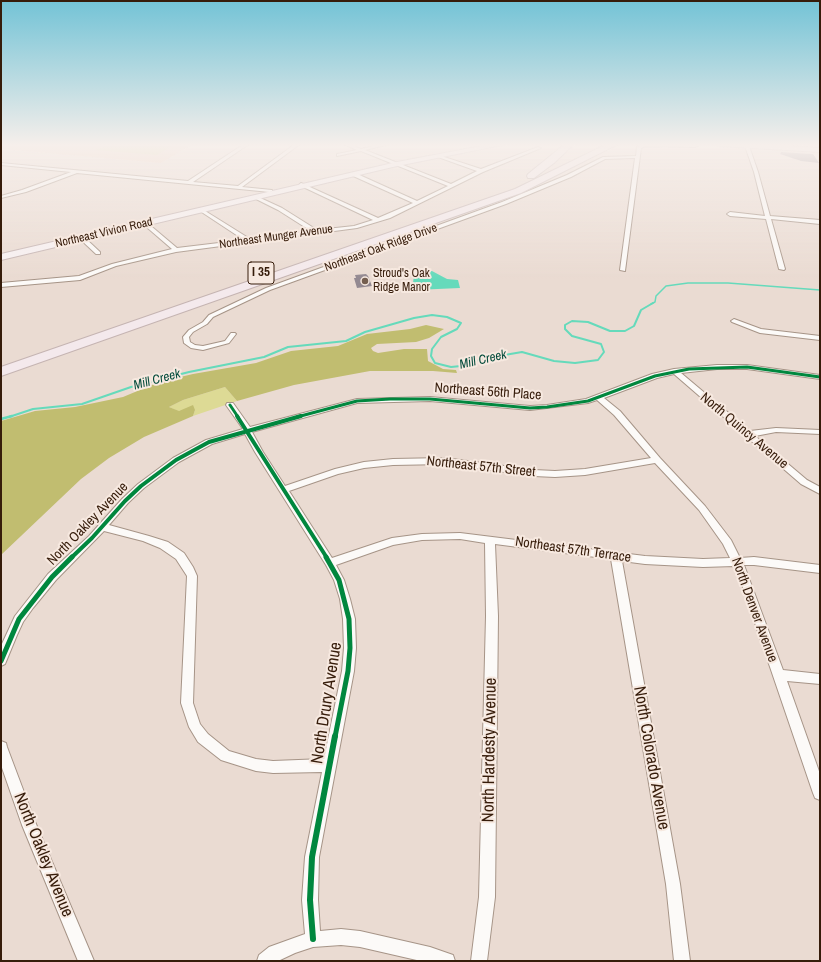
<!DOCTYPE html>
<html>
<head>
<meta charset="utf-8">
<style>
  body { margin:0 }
  #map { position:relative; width:821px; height:962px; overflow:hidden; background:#eadbd2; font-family:"Archivo Narrow",sans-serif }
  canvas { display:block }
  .frame { position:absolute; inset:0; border:2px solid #361c0a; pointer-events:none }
</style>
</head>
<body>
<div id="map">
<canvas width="821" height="962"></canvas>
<div class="frame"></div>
</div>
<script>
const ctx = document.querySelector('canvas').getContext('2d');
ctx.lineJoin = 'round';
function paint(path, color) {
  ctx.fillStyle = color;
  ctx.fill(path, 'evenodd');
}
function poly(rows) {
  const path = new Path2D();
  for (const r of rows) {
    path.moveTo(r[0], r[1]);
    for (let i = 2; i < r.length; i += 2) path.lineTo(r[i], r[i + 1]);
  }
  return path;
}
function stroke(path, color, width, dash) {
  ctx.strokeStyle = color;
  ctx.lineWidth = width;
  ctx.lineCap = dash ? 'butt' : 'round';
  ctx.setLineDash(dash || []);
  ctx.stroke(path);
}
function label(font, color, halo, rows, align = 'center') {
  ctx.font = font + ' "Archivo Narrow",sans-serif';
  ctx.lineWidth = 4;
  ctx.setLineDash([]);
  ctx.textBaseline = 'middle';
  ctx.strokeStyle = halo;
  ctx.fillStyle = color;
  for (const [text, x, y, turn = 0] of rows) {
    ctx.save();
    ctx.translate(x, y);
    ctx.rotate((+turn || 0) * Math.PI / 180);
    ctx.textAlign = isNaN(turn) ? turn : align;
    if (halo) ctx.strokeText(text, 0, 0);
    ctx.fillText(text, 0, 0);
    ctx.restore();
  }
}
const built = poly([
  [1,144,193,144,161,163,1,149]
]);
const green = poly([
  [108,144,175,144,157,155,96,150],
  [225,387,237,401,193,416,195,410,178,411,169,407,183,400]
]);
const forest = poly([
  [426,325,444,329,429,338,416,342,377,344,371,348,373,351,378,353,404,349,427,349,428,361,443,369,456,370,457,373,433,371,370,371,294,385,237,401,225,387,183,400,169,407,179,411,193,405,195,410,193,416,144,437,109,458,81,479,1,555,1,421,35,411,75,407,123,397,159,382,193,374,256,363,291,351,338,346,367,334,410,329]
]);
const water = poly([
  [423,270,432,271,447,279,458,280,460,288,415,290,409,287,415,286,413,283,414,275]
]);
const streamFar2 = poly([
  [651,304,655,302,656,296,666,286,688,283,728,283,820,290]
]);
const streamFar1 = poly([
  [9,417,33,409,82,404,131,387,189,372,264,357,288,347,346,341,365,332,414,318,432,315,447,317,461,323,457,329,441,337,432,349,431,356,435,363,451,367,461,366,481,359,522,352,554,361,575,363,598,360,604,352,601,344,572,336,565,329,565,325,572,321,588,322,610,331,625,331,634,326,641,310,653,303]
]);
const stream = poly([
  [1,419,12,416]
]);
const building = poly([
  [781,152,813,154,819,163,801,161,780,154],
  [366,274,368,276,372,286,357,288,354,278,356,278,355,275]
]);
const street = poly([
  [244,144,249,144,193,182,238,186,295,144,300,144,242,187,272,190,272,191,270,192,77,173,26,192,1,198,1,196,22,190,71,172,1,165,1,163,188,181,244,144],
  [344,144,350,144,361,149,381,144,390,144,365,150,451,184,477,171,438,157,438,155,481,169,538,147,541,148,483,172,390,218,357,228,176,252,116,266,80,280,1,287,1,283,79,276,112,264,172,249,143,224,142,223,145,221,177,248,244,240,200,211,200,209,202,209,250,239,311,231,278,210,254,198,254,196,256,196,282,208,317,230,354,226,373,220,299,185,301,183,378,218,413,203,351,175,351,173,355,173,417,201,448,186,361,151,337,156,337,154,357,150,344,144],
  [643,144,701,144,695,147,645,146,641,148,625,271,620,270,635,158,605,159,571,177,506,204,270,290,213,317,207,324,193,332,189,337,190,342,195,345,203,346,225,341,231,333,235,333,236,334,229,343,203,350,191,348,184,343,183,337,189,330,203,322,209,315,266,288,502,202,567,175,603,157,636,156,637,147,643,144],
  [747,145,749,146,758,172,770,216,820,220,820,224,771,219,785,269,784,270,779,269,766,219,730,216,727,214,730,212,765,216,754,172,745,146,747,145],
  [80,237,84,237,100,252,100,254,96,254,80,239,80,237],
  [734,319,761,329,820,336,820,340,760,333,732,322,731,321,734,319],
  [717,365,747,365,820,375,820,379,747,369,717,369,681,373,750,431,776,428,820,430,820,434,776,432,755,436,807,480,820,487,820,494,801,484,674,374,657,378,604,398,620,411,660,458,705,506,731,540,740,558,754,557,820,565,820,573,754,565,744,565,783,670,820,674,820,684,787,681,820,774,820,800,815,798,813,793,740,579,734,566,703,567,645,564,622,561,680,884,690,961,674,961,666,884,611,559,495,544,498,616,495,897,487,961,471,961,479,897,486,616,485,543,460,539,422,540,393,545,336,565,344,580,350,599,355,619,356,648,354,671,319,857,318,900,320,931,341,929,360,931,430,947,453,955,455,961,421,961,360,947,341,945,313,947,295,953,278,961,257,961,259,955,269,947,305,934,302,900,305,857,322,772,273,773,256,771,221,760,198,742,189,727,181,703,187,576,176,559,160,548,143,541,104,531,56,580,33,608,23,622,17,635,5,664,1,666,1,646,15,616,48,574,89,536,122,499,138,484,173,458,206,440,243,429,226,405,227,403,233,403,250,427,357,399,430,397,530,406,547,405,586,399,652,374,674,369,717,365],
  [597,400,614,415,651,458,585,469,555,471,534,470,445,458,393,459,364,462,335,469,285,486,263,452,252,432,357,403,430,401,530,410,588,403,597,400],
  [245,434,255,452,326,565,334,580,340,599,343,619,344,648,342,671,324,759,273,761,256,759,229,751,208,734,200,724,193,703,197,576,193,567,184,553,168,542,149,536,109,525,128,503,144,488,179,462,212,444,245,434],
  [655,463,699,510,723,544,730,558,703,559,645,556,460,533,422,534,392,538,332,558,289,491,338,474,364,468,393,465,445,464,534,476,555,477,585,475,655,463],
  [1,741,6,743,7,747,36,824,94,961,78,961,22,825,1,765,1,741]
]);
const primary = poly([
  [492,144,507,144,397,166,1,260,1,254,397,162,492,144],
  [716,144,758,144,820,148,820,152,719,146,716,144]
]);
const highway = poly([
  [565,144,574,144,554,163,534,178,528,178,527,176,528,174,565,144],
  [607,144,618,144,521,193,1,376,1,367,515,189,607,144]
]);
const cyclewayFar3 = poly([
  [230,405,238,417],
  [297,417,357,401,390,399,430,399,530,408,547,407,588,401,655,376,689,369,747,367,820,377]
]);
const cyclewayFar2 = poly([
  [237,416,327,558],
  [71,558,92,538,125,501,141,486,176,460,209,442,301,416]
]);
const cyclewayFar1 = poly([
  [326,557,339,580,349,619,350,648,348,671,335,737],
  [1,661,19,619,52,577,72,557]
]);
const cycleway = poly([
  [313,939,310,900,312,857,335,736]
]);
const markers = [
  [365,281,4,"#755f50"]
];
const farStreetnames = [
  ["Northeast Vivion Road",104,233,-13],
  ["Northeast Munger Avenue",276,237,-8],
  ["Northeast Oak Ridge Drive",381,248,-20]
];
const farPoinames = [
  ["Stroud's Oak",373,274],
  ["Ridge Manor",373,288]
];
const shields = [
  [261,273,26]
];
const shieldNames = [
  ["I 35",261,273]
];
const farWaternames = [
  ["Mill Creek",483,360,-13],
  ["Mill Creek",157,380,-15]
];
const streetNames = [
  ["Northeast 56th Place",488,392,4],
  ["North Quincy Avenue",744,431,40],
  ["Northeast 57th Street",481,467,6],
  ["North Oakley Avenue",88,524,-46],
  ["Northeast 57th Terrace",573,550,8],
  ["North Denver Avenue",754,610,70]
];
const nearStreetnames = [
  ["North Drury Avenue",327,703,-81],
  ["North Hardesty Avenue",490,750,-89],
  ["North Colorado Avenue",651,758,80],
  ["North Oakley Avenue",43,855,68]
];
paint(built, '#f2d1bd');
paint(green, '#ddda95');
paint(forest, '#c1bd70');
paint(water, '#65dabb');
stroke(streamFar2, '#65dabb', 1.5);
stroke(streamFar1, '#65dabb', 2);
stroke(stream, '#65dabb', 2.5);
paint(building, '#938991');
stroke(street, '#a69487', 2);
stroke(primary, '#c5b4b2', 2);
stroke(highway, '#c5b4b2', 2);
paint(street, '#fcfaf8');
paint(primary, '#f7f0f1');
paint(highway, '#f4e9ec');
stroke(cyclewayFar3, '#00873e', 3);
stroke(cyclewayFar2, '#00873e', 4);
stroke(cyclewayFar1, '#00873e', 5);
stroke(cycleway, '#00873e', 6);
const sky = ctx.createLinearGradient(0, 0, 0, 279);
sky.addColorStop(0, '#73c3d6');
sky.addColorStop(0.52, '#f6efeb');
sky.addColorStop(1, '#f6efeb00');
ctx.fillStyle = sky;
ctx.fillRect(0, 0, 821, 279);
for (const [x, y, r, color] of markers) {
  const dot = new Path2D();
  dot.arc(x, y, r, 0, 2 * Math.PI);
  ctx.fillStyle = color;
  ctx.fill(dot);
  stroke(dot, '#f7e9e0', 1.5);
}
label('12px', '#361c0a', '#f7e9e0', farStreetnames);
label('12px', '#361c0a', '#f7e9e0', farPoinames, 'left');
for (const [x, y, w] of shields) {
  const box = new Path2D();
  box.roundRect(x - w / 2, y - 11, w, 22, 3);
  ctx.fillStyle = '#f7e9e0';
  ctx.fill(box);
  stroke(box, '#361c0a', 1);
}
label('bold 13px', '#361c0a', null, shieldNames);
label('italic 13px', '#034b3b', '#f7e9e0', farWaternames);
label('14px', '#361c0a', '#f7e9e0', streetNames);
label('17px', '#361c0a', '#f7e9e0', nearStreetnames);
</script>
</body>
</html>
